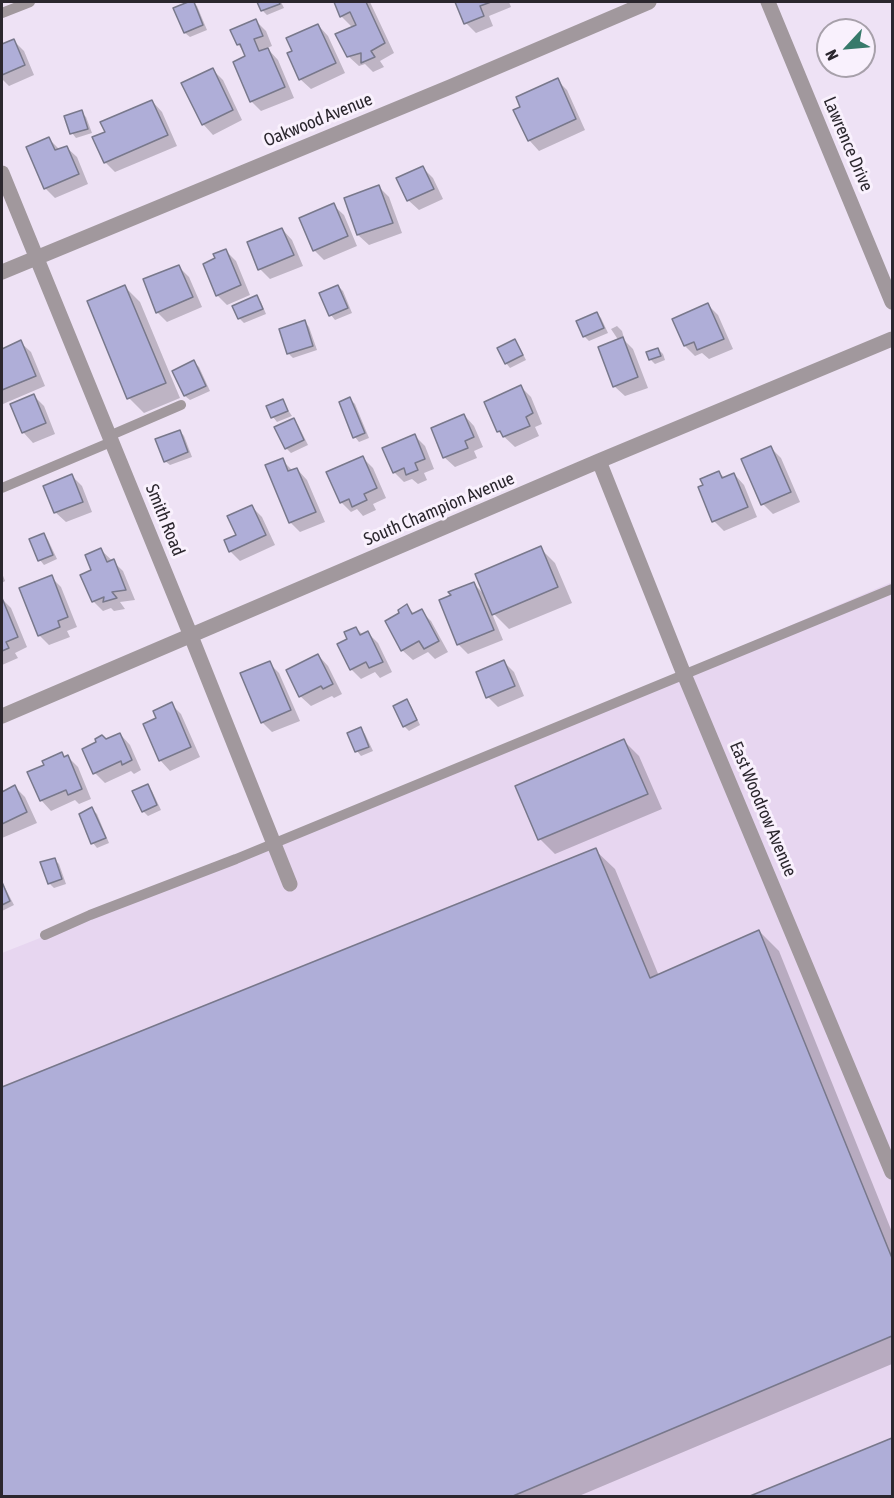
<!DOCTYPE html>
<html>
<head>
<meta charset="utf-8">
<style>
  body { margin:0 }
  #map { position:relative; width:894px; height:1498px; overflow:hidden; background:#eee2f5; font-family:"Asap Condensed",sans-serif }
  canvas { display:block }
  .frame { position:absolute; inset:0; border:3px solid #2b272e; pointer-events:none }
  .north { position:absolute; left:816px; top:18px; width:60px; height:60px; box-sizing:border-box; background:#f9f1fd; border:2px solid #a7a0aa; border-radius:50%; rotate:244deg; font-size:16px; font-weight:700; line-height:24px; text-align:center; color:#2b272e }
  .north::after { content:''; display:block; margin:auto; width:21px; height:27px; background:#377a6b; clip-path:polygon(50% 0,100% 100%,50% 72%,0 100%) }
</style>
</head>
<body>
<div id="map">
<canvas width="894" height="1498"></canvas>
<div class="frame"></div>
<div class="north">N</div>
</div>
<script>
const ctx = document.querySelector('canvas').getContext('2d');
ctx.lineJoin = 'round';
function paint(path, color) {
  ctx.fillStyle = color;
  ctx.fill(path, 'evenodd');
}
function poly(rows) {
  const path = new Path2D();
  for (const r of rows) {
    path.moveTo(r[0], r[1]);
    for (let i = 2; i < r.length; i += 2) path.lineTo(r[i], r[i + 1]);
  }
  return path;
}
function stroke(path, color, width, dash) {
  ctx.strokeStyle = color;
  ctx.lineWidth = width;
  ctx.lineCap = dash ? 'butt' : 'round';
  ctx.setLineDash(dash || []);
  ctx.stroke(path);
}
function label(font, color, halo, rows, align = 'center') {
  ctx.font = font + ' "Asap Condensed",sans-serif';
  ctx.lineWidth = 6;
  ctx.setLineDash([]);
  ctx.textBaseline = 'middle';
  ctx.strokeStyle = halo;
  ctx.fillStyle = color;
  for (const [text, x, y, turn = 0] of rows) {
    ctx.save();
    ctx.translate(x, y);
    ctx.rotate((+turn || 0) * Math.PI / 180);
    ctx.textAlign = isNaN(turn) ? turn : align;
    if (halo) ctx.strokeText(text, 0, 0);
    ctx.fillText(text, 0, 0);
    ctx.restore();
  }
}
const built = poly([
  [892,582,892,1496,2,1496,2,953,271,847]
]);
const shadow = poly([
  [192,2,197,6,207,30,190,37,185,33,175,9],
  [259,2,281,2,284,8,267,15,262,10],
  [336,2,370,2,394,53,380,61,384,67,373,72,365,64,359,66,348,56,353,28,341,16],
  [456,2,509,2,511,7,489,16,493,26,476,33,466,23],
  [256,21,266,31,272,46,267,48,278,60,294,98,261,111,251,101,247,57,238,44],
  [318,25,328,36,345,73,311,89,300,79],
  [14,41,24,51,34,75,9,86,2,79,2,46],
  [213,70,223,80,242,120,213,135,203,124],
  [557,80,567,90,585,130,539,151,529,140,522,108],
  [152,101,162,112,177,146,115,172,105,162,107,133],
  [81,112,86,117,92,133,76,138,72,133],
  [49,139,60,150,66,147,77,157,88,184,55,198,45,188],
  [423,168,433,178,443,199,419,210,408,200],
  [379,187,389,197,402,233,369,245,358,235],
  [333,205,344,215,357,246,324,260,314,250],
  [282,229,292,240,303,266,270,279,260,269],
  [225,250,236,261,250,295,227,305,217,295],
  [179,267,189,277,202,307,167,322,157,312],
  [338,286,343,291,352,313,335,320,331,315,321,293],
  [125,287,140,302,180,398,144,413,129,398],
  [257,297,261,302,266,314,244,323,239,318],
  [708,305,718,315,733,349,709,359,702,353,695,356,685,346,674,319],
  [597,313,601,318,608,333,589,341,584,336],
  [305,322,309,327,317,350,293,358,288,353],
  [617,326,622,331,624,338,622,338,633,349,648,388,625,396,614,386,619,341,611,329],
  [515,341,519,346,526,360,510,368,506,363],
  [20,342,31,352,45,386,3,404,2,350],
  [658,349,663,354,665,360,655,364,650,359],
  [194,362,199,367,210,391,190,400,185,396],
  [521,387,531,397,542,424,535,427,539,436,515,447,498,431],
  [34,396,44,406,55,434,33,443,23,432],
  [350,399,355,404,369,438,359,442,355,437],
  [282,401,292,416,277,422,273,417,268,407],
  [464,415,474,426,483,447,474,451,477,458,455,467,444,457],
  [294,420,298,425,308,445,291,453,286,448],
  [180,431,184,436,192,457,170,465,165,461],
  [415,436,425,446,434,469,424,473,427,480,418,484,412,479,404,482,394,472],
  [771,448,781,458,800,502,773,514,763,504],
  [363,458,373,468,386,498,373,504,376,510,363,516,357,509,351,512,341,502],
  [282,460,293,471,297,469,307,480,325,522,300,532,290,522],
  [719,473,725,478,734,474,744,485,757,517,724,531,714,521],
  [72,476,82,486,92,512,66,522,55,512],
  [252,507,262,517,275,545,240,561,230,551],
  [44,535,48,540,57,559,44,565,40,560],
  [540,548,555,563,572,603,509,629,491,611,503,640,468,654,458,644,474,584,486,596],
  [101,550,123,571,135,600,120,602,125,609,114,611,111,608,103,611,93,601,93,571],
  [2,573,5,581,2,583],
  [51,577,61,587,77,627,67,631,70,637,49,645,39,635],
  [2,599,11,608,27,647,15,653,18,658,2,665],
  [407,606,415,615,421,611,431,621,448,652,435,659,428,652,413,660,402,650,401,614],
  [356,628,363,635,368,633,378,643,392,672,380,678,375,672,361,679,351,669,349,640],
  [318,655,328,666,342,694,334,698,332,696,311,706,300,696],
  [504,662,514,672,524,696,498,707,488,697],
  [269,663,279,673,300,721,272,732,262,722],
  [407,701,411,706,420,725,409,731,404,726],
  [171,704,181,714,200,757,170,771,160,760],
  [361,729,365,734,373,751,361,756,357,751],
  [120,734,130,745,141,770,134,774,131,771,105,783,95,773,106,741],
  [624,741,639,756,662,809,555,854,540,839],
  [61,754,65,758,68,757,78,767,91,799,79,804,75,800,51,811,41,800,45,766],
  [148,786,152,791,161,810,148,816,143,811],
  [15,787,25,797,37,823,2,838,2,793],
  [92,809,97,814,109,843,97,848,93,843],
  [595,850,615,869,659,976,759,931,779,951,892,1232,892,1364,579,1496,2,1496,2,1089],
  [54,859,59,864,66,884,54,888,49,883],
  [2,882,14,905,2,911],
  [892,1440,892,1496,754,1496]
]);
const building = poly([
  [188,2,194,2,203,25,184,33,173,8,188,2],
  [257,2,279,2,280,4,261,11,257,2],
  [334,2,366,2,385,43,371,51,375,57,361,63,361,53,347,57,335,34,356,25,350,12,340,17,334,2],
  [455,2,491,2,480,6,484,16,464,24,455,2],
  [256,19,263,36,254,39,259,51,268,48,285,87,250,102,233,62,245,56,240,44,237,45,230,30,256,19],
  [318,24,336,63,299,80,287,53,292,51,286,38,318,24],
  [14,39,25,65,2,75,2,44,14,39],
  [213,68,233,110,202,125,181,83,213,68],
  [558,78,576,119,528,141,513,110,520,107,516,97,558,78],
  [152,100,168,135,104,163,92,137,105,132,100,122,152,100],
  [82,110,88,129,70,134,64,116,82,110],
  [49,137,55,150,67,146,79,174,44,189,26,147,49,137],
  [423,166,434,189,407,201,396,178,423,166],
  [379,185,393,223,357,235,344,198,379,185],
  [334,203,348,236,313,251,299,218,334,203],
  [282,228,294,255,258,270,247,242,282,228],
  [226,249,241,285,216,296,203,264,215,258,213,254,226,249],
  [179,265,193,297,156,313,143,279,179,265],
  [125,285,166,383,127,399,87,301,125,285],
  [338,285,348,308,329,316,319,293,338,285],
  [257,295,263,309,238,319,232,306,257,295],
  [708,303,724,339,697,350,694,342,684,346,672,319,708,303],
  [597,312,604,328,583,337,576,321,597,312],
  [305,320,313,346,287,354,279,329,305,320],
  [623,337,638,377,613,387,598,347,623,337],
  [515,339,523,355,505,364,497,348,515,339],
  [21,340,36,376,2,390,2,349,21,340],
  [658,348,661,356,649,360,646,352,658,348],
  [194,360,206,386,184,396,172,371,194,360],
  [521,385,533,413,526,417,530,426,503,437,500,431,497,432,484,402,521,385],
  [34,394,46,423,22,433,10,404,34,394],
  [350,397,365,433,353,438,339,402,350,397],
  [283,399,288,411,271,418,266,406,283,399],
  [464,414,474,437,465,441,468,448,443,458,431,428,464,414],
  [294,418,304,440,285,449,274,427,294,418],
  [180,430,188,452,164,462,155,439,180,430],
  [415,434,425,459,415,463,418,470,406,475,404,468,393,473,382,448,415,434],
  [771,446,791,492,761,505,741,459,771,446],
  [363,456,377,488,364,494,367,500,352,507,349,499,340,503,326,472,363,456],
  [283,458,288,471,297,468,316,512,289,523,265,465,283,458],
  [719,471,722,478,734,473,748,507,712,522,698,487,703,485,700,479,719,471],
  [72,474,83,502,54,513,43,486,72,474],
  [252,505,266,535,229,552,224,540,236,535,227,516,252,505],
  [44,533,53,555,38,561,29,539,44,533],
  [541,546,558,587,492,615,475,574,541,546],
  [101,548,107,562,114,559,126,590,112,592,117,598,103,602,104,597,92,602,80,575,91,570,85,555,101,548],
  [52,575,68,617,58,621,60,627,38,636,19,588,52,575],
  [474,582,494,630,457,645,439,600,451,595,448,592,474,582],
  [2,598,18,637,6,642,9,648,2,651,2,598],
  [407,604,412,614,422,609,439,641,424,649,419,641,401,651,385,621,399,613,398,610,407,604],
  [356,627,360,635,368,631,383,662,369,668,366,662,350,670,337,644,347,639,344,632,356,627],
  [318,654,333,684,323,689,321,686,299,697,286,670,318,654],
  [504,660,515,686,486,698,476,672,504,660],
  [270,661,291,710,261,723,240,673,270,661],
  [407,699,417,720,403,727,393,706,407,699],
  [172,702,191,747,159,761,143,724,156,718,153,711,172,702],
  [361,727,369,747,355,752,347,733,361,727],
  [120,733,132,760,122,765,121,761,93,774,82,749,96,742,95,739,102,735,106,739,120,733],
  [624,739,648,794,538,840,515,786,624,739],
  [62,752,64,757,68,755,82,789,68,795,66,790,40,801,27,772,44,765,42,761,62,752],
  [148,784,157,805,142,812,132,791,148,784],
  [15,785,27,812,2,824,2,792,15,785],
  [92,807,106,838,91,844,79,814,92,807],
  [596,848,650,978,759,930,892,1258,892,1336,513,1496,2,1496,2,1087,596,848],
  [55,858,62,879,48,884,40,862,55,858],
  [2,882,10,901,2,905,2,882],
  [892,1438,892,1496,750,1496,892,1438]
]);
const lane = poly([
  [2,13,30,2],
  [109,436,181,405],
  [2,488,111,442],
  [45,935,90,915,236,859,892,589]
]);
const street = poly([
  [768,2,892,302],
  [2,173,191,636,290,884],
  [2,272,450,87,649,2],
  [599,461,681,667,892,1172],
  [2,716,599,461,892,339]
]);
const streetNames = [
  ["Oakwood Avenue",318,120,-22],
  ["Lawrence Drive",848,144,67],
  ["South Champion Avenue",439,509,-23],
  ["Smith Road",165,520,68],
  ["East Woodrow Avenue",763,809,67]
];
paint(built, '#e7d6f0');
paint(shadow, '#0003');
paint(building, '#afaed8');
stroke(building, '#78788b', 1.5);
stroke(lane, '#a1989d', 10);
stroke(street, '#a1989d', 15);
label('18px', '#2b272e', '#f9f1fd', streetNames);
</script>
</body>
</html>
